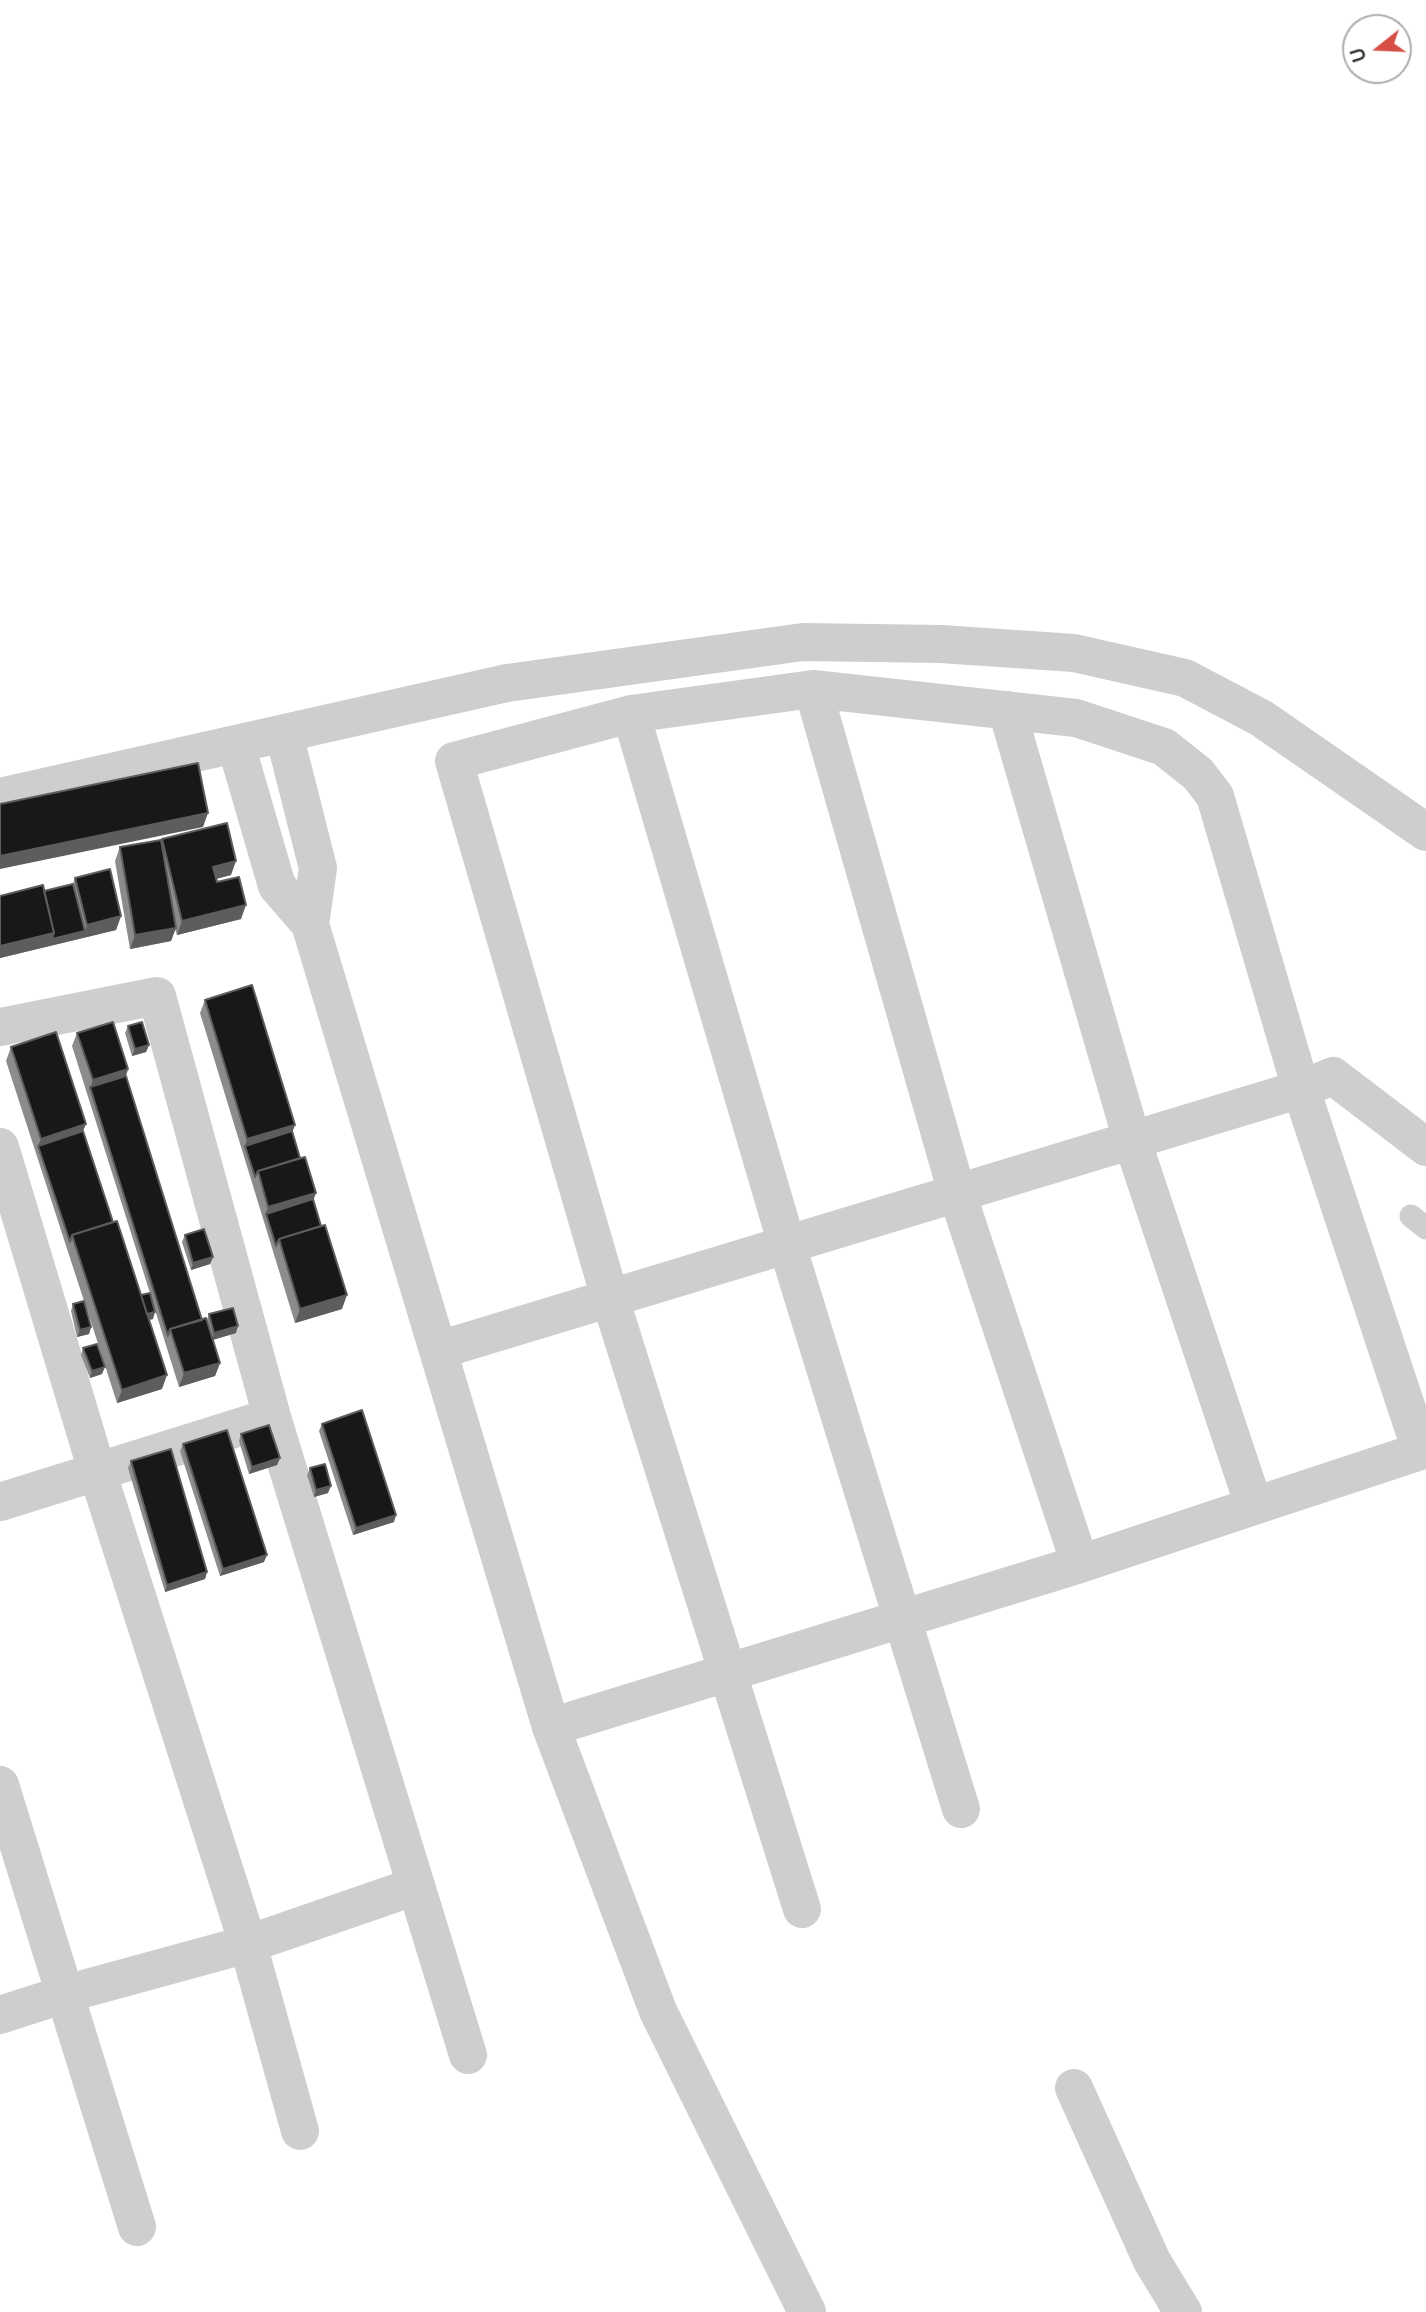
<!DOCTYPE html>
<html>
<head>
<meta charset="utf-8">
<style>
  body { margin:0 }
  #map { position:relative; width:1426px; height:2312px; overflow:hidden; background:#fff; font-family:Cabin,sans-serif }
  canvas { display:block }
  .north { position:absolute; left:1342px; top:14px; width:70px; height:70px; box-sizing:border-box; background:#fff; border:2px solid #adadad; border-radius:50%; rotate:252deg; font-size:19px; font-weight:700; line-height:28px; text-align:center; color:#313131 }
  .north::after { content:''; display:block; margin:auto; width:24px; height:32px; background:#d54f46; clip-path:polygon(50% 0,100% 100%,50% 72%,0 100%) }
</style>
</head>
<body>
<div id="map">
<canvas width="1426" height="2312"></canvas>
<div class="north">U</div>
</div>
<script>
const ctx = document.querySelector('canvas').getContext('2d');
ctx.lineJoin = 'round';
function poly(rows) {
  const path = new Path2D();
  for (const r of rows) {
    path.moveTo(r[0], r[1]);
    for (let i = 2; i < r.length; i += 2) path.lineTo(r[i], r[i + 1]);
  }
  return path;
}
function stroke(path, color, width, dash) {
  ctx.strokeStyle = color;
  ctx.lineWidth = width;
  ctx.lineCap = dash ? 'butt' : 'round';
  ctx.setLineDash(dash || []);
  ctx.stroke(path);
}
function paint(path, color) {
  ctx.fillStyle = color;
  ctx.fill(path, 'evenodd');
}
const lane = poly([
  [1411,1216,1426,1228]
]);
const street = poly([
  [813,689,957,1193,1080,1564],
  [631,714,787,1245,961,1809],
  [284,734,318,868,310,924],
  [236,745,277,886,310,924,551,1727,658,2011,807,2312],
  [0,797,507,683,803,642,941,644,1074,653,1185,678,1261,718,1426,832],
  [0,1027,157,996,272,1417,468,2055],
  [0,1147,97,1471,248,1944,300,2131],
  [439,1350,1301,1089,1333,1076,1426,1147],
  [0,1502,272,1417],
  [551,1727,1080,1564,1254,1506,1132,1140,1007,710],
  [0,1785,137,2227],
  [802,1909,610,1298,454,761,631,714,813,689,1076,718,1164,747,1198,774,1215,796,1301,1089,1421,1451,1254,1506],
  [0,2015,65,1994,248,1944,416,1886],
  [1074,2088,1152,2261,1183,2312]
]);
const wall = poly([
  [162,839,231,875,216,879,241,919,177,935,175,929,171,941,130,949,115,861,120,847,161,841],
  [75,878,121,916,116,930,0,958,0,896,44,891,73,884],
  [205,1000,295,1125,292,1131,300,1158,316,1193,313,1199,342,1309,295,1323,200,1013],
  [128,1026,149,1045,146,1052,132,1056,125,1033],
  [77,1033,128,1069,126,1076,202,1320,207,1320,209,1314,236,1333,213,1340,220,1363,215,1376,179,1387,151,1297,153,1319,149,1320,162,1389,117,1403,85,1303,91,1327,89,1334,77,1337,71,1311,73,1304,84,1301,6,1061,11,1047,83,1131,113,1222,141,1295,150,1293,72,1046],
  [185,1235,213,1257,210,1264,191,1270,182,1242],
  [83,1348,102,1374,90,1378,81,1355],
  [322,1424,394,1522,353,1535,319,1431],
  [241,1434,280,1458,277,1465,249,1474,239,1441],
  [183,1444,264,1562,220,1576,180,1451],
  [131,1461,207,1572,205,1579,165,1592,128,1468],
  [310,1468,328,1493,314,1497,307,1475]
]);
const shadedWall = poly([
  [208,813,203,827,0,869,0,856],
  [236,861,231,875,208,881,213,867],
  [246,905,241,919,177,935,182,921],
  [121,916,116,930,0,958,0,946,54,933,85,931,87,925],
  [176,928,171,941,130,949,135,935],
  [149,1045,146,1052,132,1056,135,1049],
  [128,1069,123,1083,90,1087,88,1094,93,1080],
  [86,1124,80,1138,38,1146,41,1139],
  [295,1125,290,1138,245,1146,247,1139],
  [316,1193,311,1206,266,1214,263,1221,268,1207],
  [213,1257,210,1264,191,1270,193,1263],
  [347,1295,342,1309,295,1323,300,1309],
  [155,1312,153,1319,144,1321,147,1314],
  [238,1326,236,1333,212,1340,214,1333],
  [91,1327,89,1334,77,1337,80,1330],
  [220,1363,215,1376,179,1387,184,1373],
  [105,1367,102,1374,90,1378,92,1371],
  [167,1375,162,1389,117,1403,122,1390],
  [280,1458,277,1465,249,1474,252,1467],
  [331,1486,328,1493,314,1497,316,1490],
  [396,1515,394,1522,353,1535,356,1528],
  [267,1555,264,1562,220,1576,223,1569],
  [207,1572,205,1579,165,1592,167,1585]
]);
const building = poly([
  [198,763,208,813,0,856,0,804,198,763],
  [227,823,236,861,213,867,217,882,239,877,246,905,182,921,162,839,227,823],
  [161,840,176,928,135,935,120,847,161,840],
  [110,869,121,916,87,925,75,878,110,869],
  [73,884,85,931,52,939,54,933,44,891,73,884],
  [43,885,54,933,0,946,0,896,43,885],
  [252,985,295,1125,247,1139,205,1000,252,985],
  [113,1022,128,1069,93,1080,77,1033,113,1022],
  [142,1022,149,1045,135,1049,128,1026,142,1022],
  [56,1032,86,1124,41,1139,11,1047,56,1032],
  [126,1076,202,1320,170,1329,168,1336,90,1087,126,1076],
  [83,1131,113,1222,72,1235,70,1242,38,1146,83,1131],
  [292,1131,300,1158,258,1171,255,1177,245,1146,292,1131],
  [305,1157,316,1193,268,1207,258,1171,305,1157],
  [313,1199,321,1226,279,1239,276,1246,266,1214,313,1199],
  [117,1221,167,1375,122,1390,72,1235,117,1221],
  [325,1225,347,1295,300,1309,279,1239,325,1225],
  [204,1229,213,1257,193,1263,185,1235,204,1229],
  [150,1293,155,1312,147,1314,141,1295,150,1293],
  [84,1301,91,1327,80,1330,73,1304,84,1301],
  [233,1308,238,1326,214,1333,209,1314,233,1308],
  [206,1318,220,1363,184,1373,170,1329,206,1318],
  [97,1344,105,1367,92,1371,83,1348,97,1344],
  [362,1410,396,1515,356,1528,322,1424,362,1410],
  [269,1425,280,1458,252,1467,241,1434,269,1425],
  [227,1430,267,1555,223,1569,183,1444,227,1430],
  [171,1449,207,1572,167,1585,131,1461,171,1449],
  [325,1464,331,1486,316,1490,310,1468,325,1464]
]);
stroke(lane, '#cecece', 23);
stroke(street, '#cecece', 38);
paint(wall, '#8c8c8c');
paint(shadedWall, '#5d5d5d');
paint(building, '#181818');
stroke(building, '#5d5d5d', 2);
</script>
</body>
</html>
